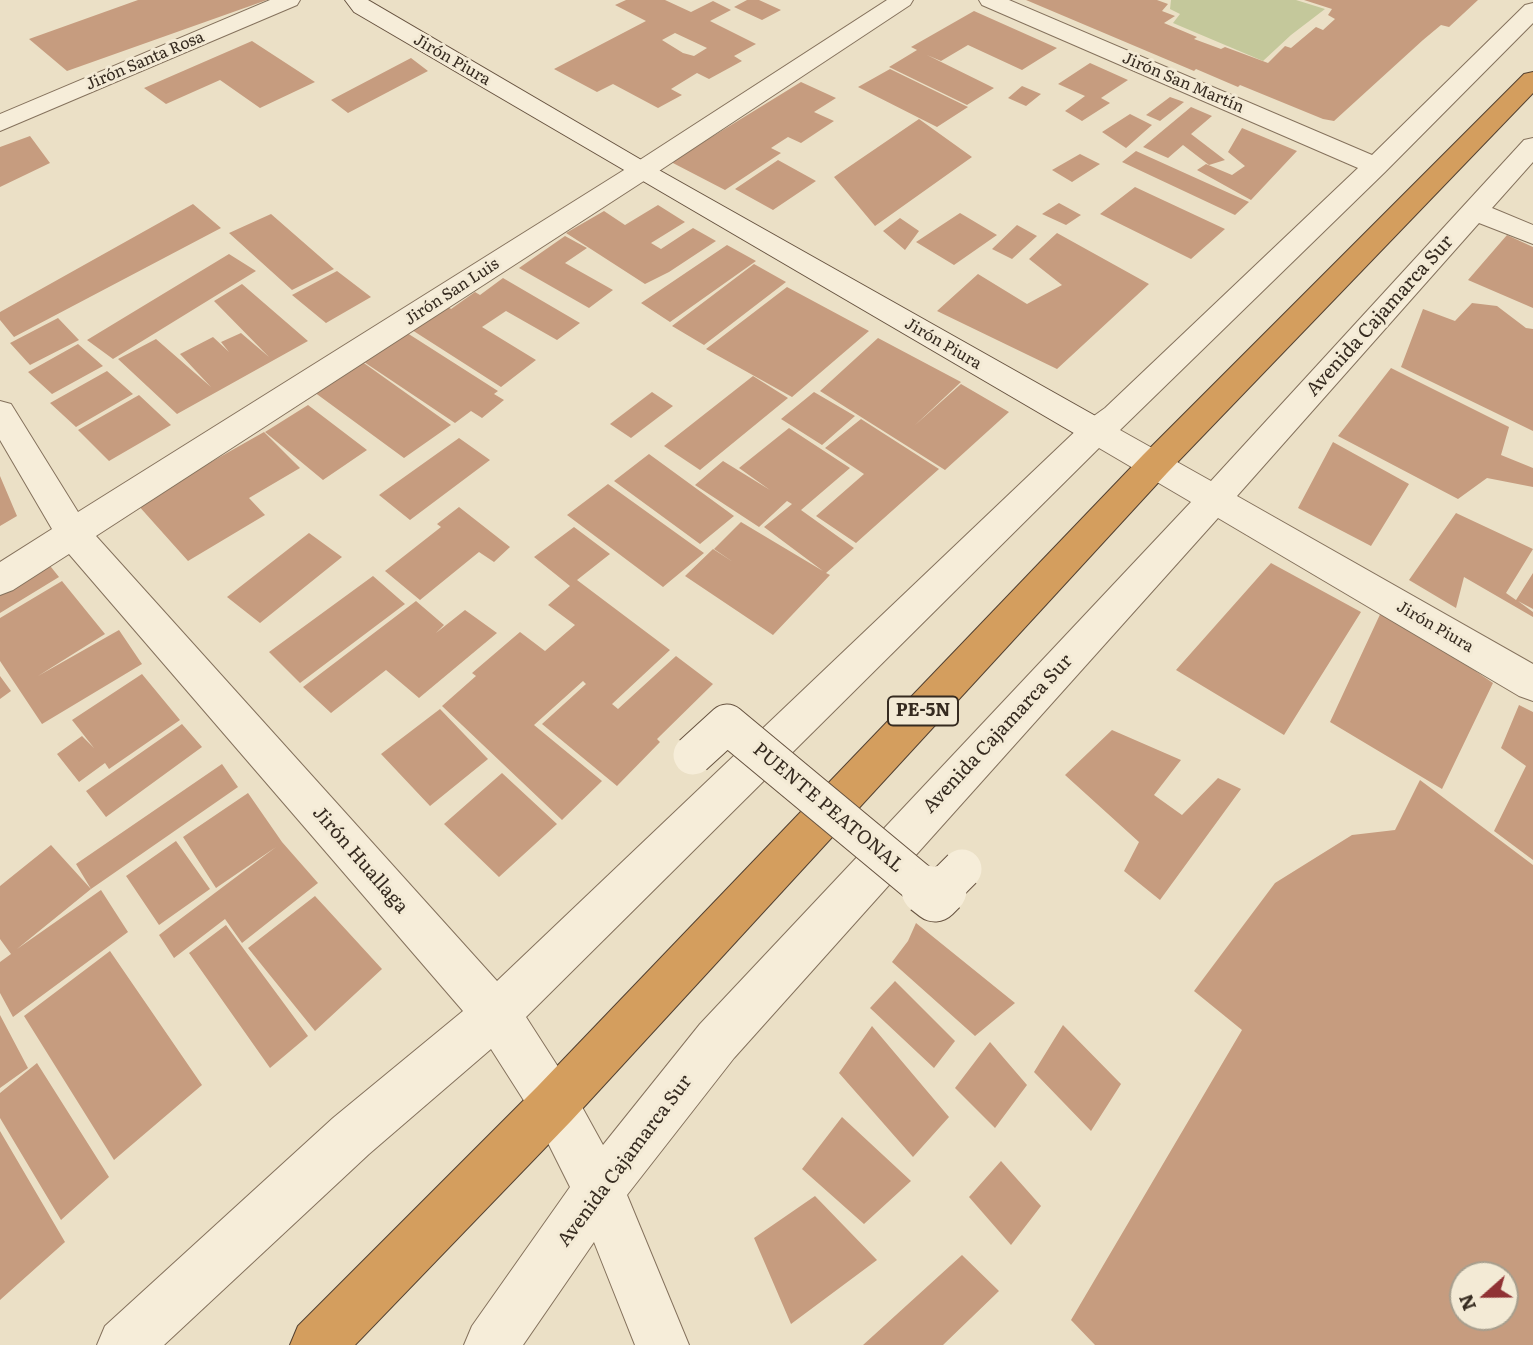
<!DOCTYPE html>
<html>
<head>
<meta charset="utf-8">
<style>
  body { margin:0 }
  #map { position:relative; width:1533px; height:1345px; overflow:hidden; background:#ebe0c6; font-family:Literata,serif }
  canvas { display:block }
  .north { position:absolute; left:1449px; top:1261px; width:70px; height:70px; box-sizing:border-box; background:#f3ead5; border:2px solid #a79e8d; border-radius:50%; rotate:249deg; font-size:19px; font-weight:700; line-height:28px; text-align:center; color:#362b20 }
  .north::after { content:''; display:block; margin:auto; width:24px; height:32px; background:#903234; clip-path:polygon(50% 0,100% 100%,50% 72%,0 100%) }
</style>
</head>
<body>
<div id="map">
<canvas width="1533" height="1345"></canvas>
<div class="north">N</div>
</div>
<script>
const ctx = document.querySelector('canvas').getContext('2d');
ctx.lineJoin = 'round';
function paint(path, color) {
  ctx.fillStyle = color;
  ctx.fill(path, 'evenodd');
}
function poly(rows) {
  const path = new Path2D();
  for (const r of rows) {
    path.moveTo(r[0], r[1]);
    for (let i = 2; i < r.length; i += 2) path.lineTo(r[i], r[i + 1]);
  }
  return path;
}
function stroke(path, color, width, dash) {
  ctx.strokeStyle = color;
  ctx.lineWidth = width;
  ctx.lineCap = dash ? 'butt' : 'round';
  ctx.setLineDash(dash || []);
  ctx.stroke(path);
}
function label(font, color, halo, rows, align = 'center') {
  ctx.font = font + ' Literata,serif';
  ctx.lineWidth = 6;
  ctx.setLineDash([]);
  ctx.textBaseline = 'middle';
  ctx.strokeStyle = halo;
  ctx.fillStyle = color;
  for (const [text, x, y, turn = 0] of rows) {
    ctx.save();
    ctx.translate(x, y);
    ctx.rotate((+turn || 0) * Math.PI / 180);
    ctx.textAlign = isNaN(turn) ? turn : align;
    if (halo) ctx.strokeText(text, 0, 0);
    ctx.fillText(text, 0, 0);
    ctx.restore();
  }
}
const green = poly([
  [1171,0,1296,0,1325,9,1291,35,1263,61,1173,23,1180,14,1170,9]
]);
const building = poly([
  [138,0,267,0,67,71,29,39],
  [626,0,665,0,691,12,713,1,731,10,710,21,756,44,734,56,742,61,709,79,697,73,671,89,682,95,658,108,613,84,597,92,554,69,646,21,615,5],
  [675,33,707,48,694,56,683,53,662,40],
  [747,0,759,0,781,10,762,20,734,7],
  [1026,0,1157,0,1168,4,1162,11,1175,16,1164,23,1197,37,1194,39,1221,49,1225,47,1268,63,1285,46,1291,48,1316,27,1323,30,1335,19,1328,15,1332,9,1304,0,1478,0,1449,27,1441,25,1423,40,1334,121,1323,119,1240,85,1238,87,1196,69,1194,71],
  [974,11,1057,48,1022,70,968,45,941,61,927,55,994,88,967,105,889,67,917,50,911,47],
  [252,41,315,82,260,108,220,80,166,104,144,88],
  [411,58,428,71,348,113,331,100],
  [1090,63,1128,80,1101,98,1110,103,1082,121,1065,111,1085,96,1058,84],
  [890,69,968,107,937,127,858,87],
  [801,82,836,98,814,112,834,121,801,143,788,137,771,148,781,153,725,190,671,162],
  [1022,86,1041,94,1026,106,1008,98],
  [1170,97,1184,102,1160,121,1146,115],
  [1191,107,1212,116,1191,134,1225,160,1209,165,1183,145,1168,158,1143,147],
  [1130,114,1152,125,1126,148,1102,132],
  [919,119,972,157,875,226,834,177],
  [1242,128,1297,151,1251,200,1197,170,1206,164,1232,175,1245,166,1228,152],
  [30,136,50,163,0,187,0,147],
  [1136,151,1249,202,1235,215,1122,162],
  [1080,154,1100,164,1072,182,1052,170],
  [778,160,816,181,773,210,735,189],
  [1135,187,1225,229,1191,259,1100,214],
  [1059,203,1081,215,1066,225,1042,214],
  [193,204,221,228,14,337,0,320,0,312],
  [658,205,685,222,651,243,661,249,693,228,716,241,669,272,645,284,566,233,604,211,625,225],
  [960,213,997,235,954,265,916,242],
  [271,214,334,269,292,290,229,233],
  [900,218,919,231,905,250,883,231],
  [1017,225,1037,236,1012,259,992,249],
  [1057,233,1149,284,1057,369,937,311,978,274,1027,304,1062,285,1029,259],
  [1507,235,1533,247,1533,308,1468,280],
  [565,236,587,248,565,263,613,290,589,308,519,268],
  [727,245,756,261,670,322,641,303],
  [229,254,256,271,113,359,87,340],
  [754,264,786,282,704,345,672,326],
  [337,271,371,297,326,323,292,295],
  [503,278,580,323,557,340,506,311,482,327,536,360,501,387,412,330,447,306,451,309,475,292,480,295],
  [242,284,308,341,177,414,118,359,156,339,211,387,180,354,213,337,229,352,221,342,241,333,269,357,214,301],
  [787,287,869,331,792,397,706,349],
  [1472,303,1497,306,1526,328,1533,329,1533,431,1401,367,1423,309,1455,321],
  [58,318,79,340,30,365,10,343],
  [404,331,498,391,494,394,504,400,482,418,471,411,455,423,361,360],
  [878,338,961,382,914,426,961,384,1009,412,945,470,820,391],
  [78,344,103,366,52,394,28,372],
  [361,361,451,425,404,458,314,392],
  [1391,368,1509,427,1501,455,1533,468,1533,487,1487,478,1458,499,1338,436],
  [107,371,133,394,76,427,50,403],
  [753,376,788,398,700,470,664,446],
  [652,392,673,406,631,438,610,424],
  [814,392,855,416,822,445,781,419],
  [139,395,171,425,109,461,78,430],
  [308,405,367,450,323,480,265,432],
  [861,419,939,469,856,543,816,516,864,474,825,448],
  [789,428,850,468,801,510,854,548,826,573,830,575,773,635,685,576,713,549,733,562,714,549,741,522,823,571,764,527,792,504,787,501,759,527,695,485,723,461,770,490,739,468],
  [264,432,300,468,249,498,265,515,188,561,137,504],
  [459,438,490,460,410,520,379,495],
  [1333,442,1409,484,1371,546,1298,508],
  [649,454,734,516,700,544,614,481],
  [0,476,17,516,0,526],
  [608,484,704,553,663,587,567,515],
  [459,507,510,547,494,562,479,552,420,600,385,571,441,527,437,524],
  [1456,513,1533,549,1506,593,1516,600,1533,573,1533,609,1518,601,1533,612,1533,617,1464,577,1456,608,1409,580],
  [574,527,610,554,577,580,670,650,612,704,618,709,676,656,713,684,657,739,660,742,617,786,542,724,586,684,583,681,534,725,602,781,562,820,442,706,476,676,472,673,520,632,545,651,575,625,548,605,570,586,534,557],
  [309,533,342,557,260,623,227,597],
  [47,562,59,577,0,613,0,590],
  [1271,563,1361,612,1284,735,1176,670],
  [373,576,405,604,300,683,269,652],
  [62,581,105,634,38,676,119,630,142,664,42,724,0,661,0,618],
  [416,601,444,625,436,633,465,610,497,633,419,698,386,670,331,713,303,687],
  [1383,608,1493,683,1442,789,1330,722],
  [142,674,180,720,109,769,105,763,79,782,57,754,82,736,94,748,72,720],
  [0,676,11,691,0,699],
  [1519,705,1533,712,1533,860,1494,831,1526,766,1501,748],
  [440,709,488,759,430,806,381,754],
  [182,724,202,747,106,817,86,791],
  [1112,730,1181,760,1154,795,1182,815,1218,778,1241,789,1160,900,1124,871,1139,842,1065,775],
  [222,764,238,787,91,889,17,949,101,890,128,932,13,1017,0,993,0,962,11,954,0,939,0,886,51,845,91,889,76,864],
  [502,773,557,824,499,877,444,824],
  [1420,780,1533,865,1533,1345,1095,1345,1071,1320,1242,1030,1194,991,1275,883,1352,835,1395,830],
  [1463,1275,1505,1275,1505,1317,1463,1317],
  [248,793,282,842,318,883,242,943,225,919,174,958,159,935,276,847,216,888,183,837],
  [176,841,210,889,159,925,126,876],
  [315,896,382,969,315,1031,248,948],
  [916,923,1015,1003,975,1036,892,962,908,941],
  [226,925,308,1036,270,1068,189,953],
  [110,951,202,1085,114,1160,24,1016],
  [895,981,955,1041,934,1068,870,1008],
  [0,1015,28,1068,0,1088],
  [1063,1025,1121,1084,1091,1131,1034,1072],
  [872,1026,949,1117,913,1157,839,1073],
  [990,1042,1027,1085,995,1128,955,1088],
  [37,1063,109,1177,61,1220,0,1118,0,1093],
  [842,1117,911,1181,864,1224,802,1169],
  [0,1131,65,1242,0,1300],
  [1001,1161,1041,1206,1011,1245,969,1197],
  [815,1196,877,1260,791,1324,754,1238],
  [962,1255,999,1291,943,1345,863,1345]
]);
const street = poly([
  [270,0,300,0,297,5,0,131,0,114,270,0],
  [887,0,913,0,910,5,650,177,96,536,497,981,1084,423,1105,408,1358,168,982,5,979,0,1009,0,1372,155,1525,5,1533,3,1533,23,1385,172,1120,430,1211,481,1524,140,1533,138,1533,162,1492,208,1533,225,1533,244,1479,223,1237,496,1533,664,1533,701,1519,696,1218,518,734,1058,627,1195,689,1345,635,1345,594,1242,523,1345,464,1345,472,1326,570,1187,537,1121,491,1049,369,1154,164,1345,97,1345,105,1326,333,1118,463,1011,69,554,13,590,0,595,0,562,52,529,0,440,0,401,11,404,78,512,632,165,887,0],
  [1099,448,1191,502,700,1024,603,1145,571,1087,526,1017,1099,448]
]);
const secondary = poly([
  [345,0,368,0,650,165,1108,423,1112,431,1108,439,1096,443,1084,439,354,12,345,0]
]);
const highway = poly([
  [1533,72,1533,93,1167,473,571,1121,355,1345,290,1345,298,1326,537,1087,1143,455,1524,74,1533,72]
]);
const secondaryBridgeFar1 = poly([
  [693,755,727,724,928,891],
  [940,891,962,869]
]);
const secondaryBridge = poly([
  [926,890,935,897,942,890]
]);
const farStreetnames = [
  ["Jirón Piura",452,60,30],
  ["Jirón Santa Rosa",145,61,-23],
  ["Jirón San Martín",1183,83,23],
  ["Jirón San Luis",452,292,-33],
  ["Jirón Piura",943,344,30],
  ["Jirón Piura",1435,627,30]
];
const shields = [
  [923,711,70]
];
const shieldNames = [
  ["PE-5N",923,711]
];
const streetNames = [
  ["Avenida Cajamarca Sur",1380,316,-48],
  ["Avenida Cajamarca Sur",998,734,-47],
  ["PUENTE PEATONAL",828,808,40],
  ["Jirón Huallaga",360,860,49],
  ["Avenida Cajamarca Sur",625,1161,-53]
];
paint(green, '#c4c89b');
paint(building, '#c69c7f');
stroke(street, '#85725d', 2);
stroke(secondary, '#675340', 2);
stroke(highway, '#534131', 2);
paint(street, '#f6edd9');
paint(secondary, '#f6edd9');
paint(highway, '#d49e5e');
stroke(secondaryBridgeFar1, '#675340', 41, []);
stroke(secondaryBridge, '#675340', 51, []);
stroke(secondaryBridgeFar1, '#f6edd9', 39);
stroke(secondaryBridge, '#f6edd9', 49);
label('16px', '#362b20', '#f3ead5', farStreetnames);
for (const [x, y, w] of shields) {
  const box = new Path2D();
  box.roundRect(x - w / 2, y - 14.5, w, 29, 5);
  ctx.fillStyle = '#f3ead5';
  ctx.fill(box);
  stroke(box, '#362b20', 2);
}
label('bold 18px', '#362b20', null, shieldNames);
label('19px', '#362b20', '#f3ead5', streetNames);
</script>
</body>
</html>
